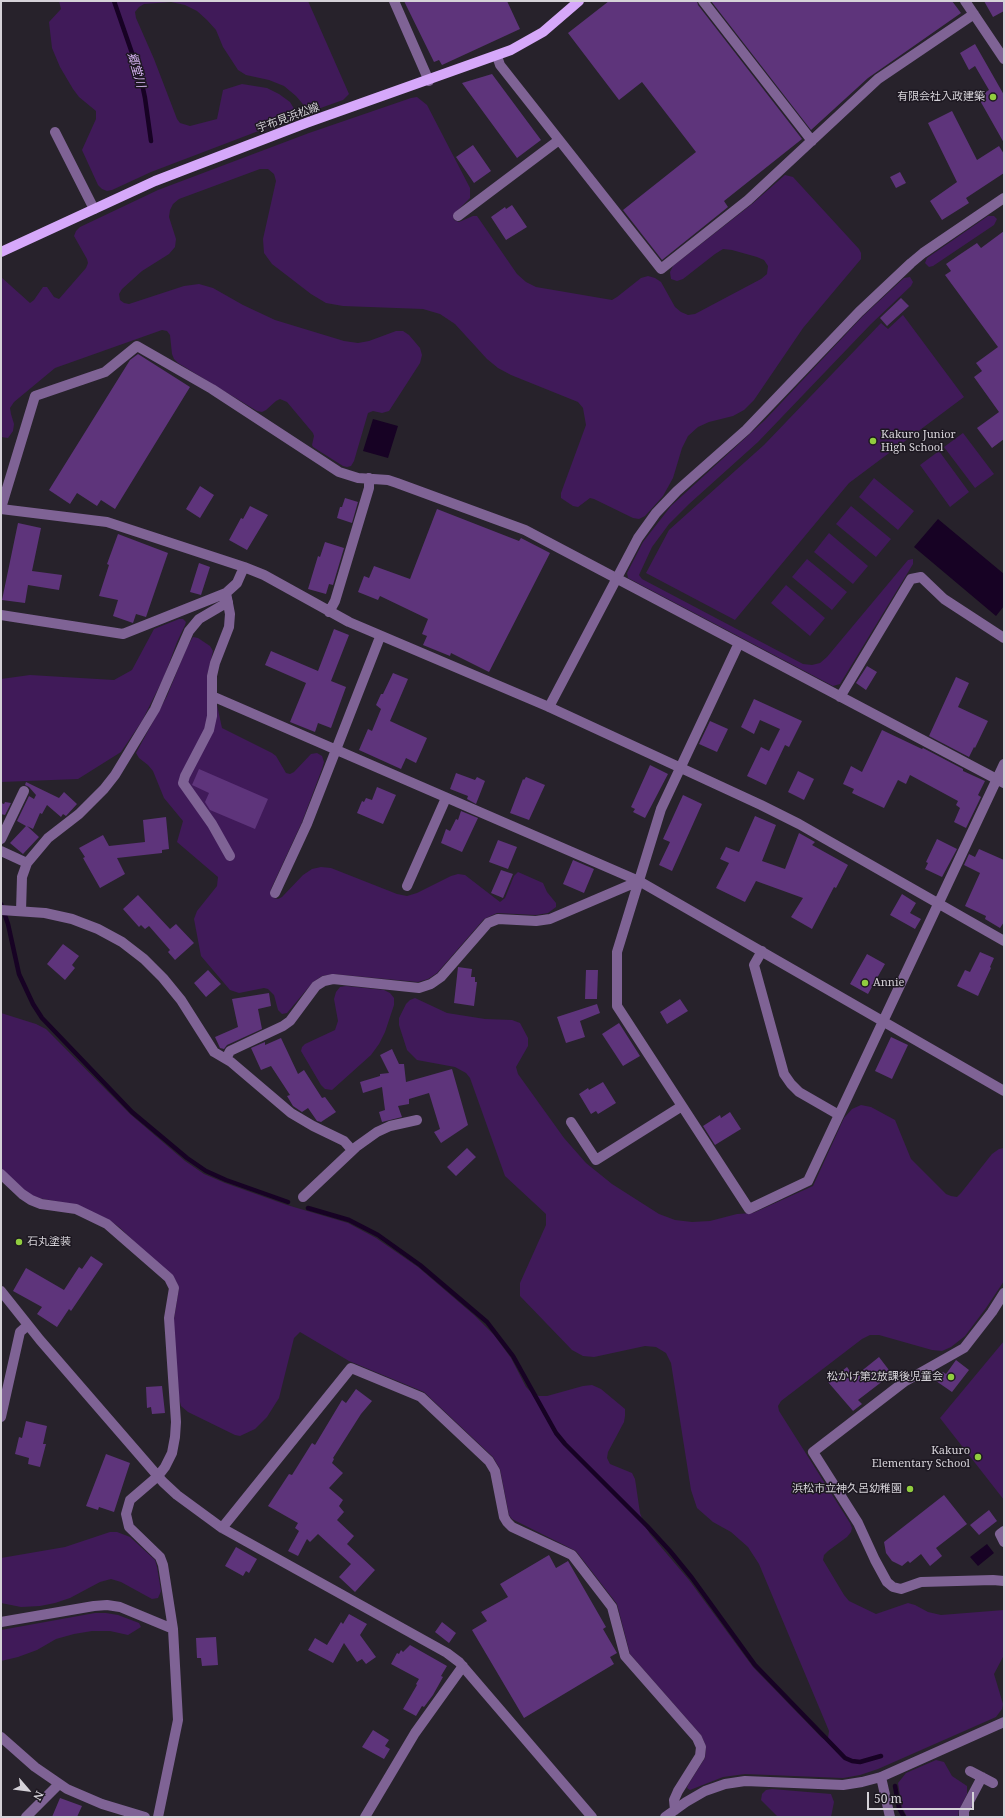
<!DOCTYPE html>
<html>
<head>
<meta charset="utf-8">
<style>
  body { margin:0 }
  #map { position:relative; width:1005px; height:1818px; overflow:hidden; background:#27222b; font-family:"Noto Serif",serif }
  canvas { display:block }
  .frame { position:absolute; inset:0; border:2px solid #d5d2d8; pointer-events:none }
  .north { position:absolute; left:8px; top:1770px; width:40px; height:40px; -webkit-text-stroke:3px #1d1821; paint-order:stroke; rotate:118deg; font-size:11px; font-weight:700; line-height:16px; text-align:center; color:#d5d2d8 }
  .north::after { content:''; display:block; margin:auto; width:14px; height:18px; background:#d5d2d8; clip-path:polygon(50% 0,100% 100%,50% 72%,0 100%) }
  .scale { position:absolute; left:867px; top:1792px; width:107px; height:18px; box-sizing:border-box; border:2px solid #d5d2d8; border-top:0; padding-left:5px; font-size:12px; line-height:14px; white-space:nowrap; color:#d5d2d8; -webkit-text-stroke:3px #1d1821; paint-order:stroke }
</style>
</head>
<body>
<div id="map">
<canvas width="1005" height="1818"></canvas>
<div class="frame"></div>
<div class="north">N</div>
<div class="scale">50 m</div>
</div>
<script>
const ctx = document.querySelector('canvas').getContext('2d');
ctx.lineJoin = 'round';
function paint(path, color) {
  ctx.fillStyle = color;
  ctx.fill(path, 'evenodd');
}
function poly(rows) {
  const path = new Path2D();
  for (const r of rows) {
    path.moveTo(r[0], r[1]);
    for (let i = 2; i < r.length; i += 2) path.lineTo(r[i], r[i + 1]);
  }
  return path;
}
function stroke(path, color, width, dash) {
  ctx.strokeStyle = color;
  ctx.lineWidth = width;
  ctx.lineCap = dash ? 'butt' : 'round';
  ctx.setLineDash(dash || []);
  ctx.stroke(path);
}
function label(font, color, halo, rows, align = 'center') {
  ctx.font = font + ' "Noto Serif","Noto Sans JP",serif';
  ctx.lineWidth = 3;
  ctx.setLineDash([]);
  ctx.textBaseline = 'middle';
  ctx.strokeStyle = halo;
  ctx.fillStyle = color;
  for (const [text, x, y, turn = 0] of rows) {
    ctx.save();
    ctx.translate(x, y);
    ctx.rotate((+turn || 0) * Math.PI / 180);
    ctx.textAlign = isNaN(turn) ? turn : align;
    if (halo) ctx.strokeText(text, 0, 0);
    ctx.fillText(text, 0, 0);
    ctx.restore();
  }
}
const green = poly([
  [59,1,308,1,349,94,343,100,315,110,307,109,296,96,284,86,269,80,246,75,238,70,223,47,216,30,207,20,197,11,185,5,171,2,144,4,139,7,135,12,136,18,154,59,177,119,180,123,190,126,217,119,223,90,242,84,267,88,279,94,290,102,296,112,290,119,151,172,112,190,107,191,102,189,98,185,82,150,96,119,96,111,79,97,73,89,60,67,52,48,49,22,61,9],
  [417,97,427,105,470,188,470,198,453,215,454,220,459,222,473,216,477,216,517,274,526,282,536,287,612,300,617,297,641,278,648,276,655,278,661,282,675,307,681,312,688,315,695,314,761,279,767,274,768,266,764,260,757,257,732,250,723,249,715,254,683,279,677,281,671,279,670,272,673,266,752,204,785,175,793,177,859,249,861,253,861,259,803,328,754,400,744,410,733,416,709,422,698,427,688,436,682,448,673,478,663,496,645,516,639,519,633,518,594,499,590,498,578,507,573,506,561,498,561,493,586,425,583,408,578,402,511,375,498,368,487,359,455,324,440,314,423,309,343,306,326,303,311,294,272,264,264,253,263,239,276,181,274,174,268,169,260,169,179,199,173,204,170,210,169,217,176,239,175,247,169,254,142,271,122,289,119,294,120,300,124,303,129,304,184,286,199,284,213,288,243,305,275,320,344,341,358,343,369,341,396,331,403,331,409,335,420,348,422,355,420,363,389,411,382,413,373,411,368,413,354,461,351,466,347,467,343,466,313,447,312,445,314,436,313,433,287,402,280,399,276,401,266,410,262,412,257,411,178,363,174,359,172,354,170,335,167,331,162,330,55,368,14,402,10,408,11,414,14,424,13,431,8,438,1,437,1,277,30,303,34,300,43,287,47,287,54,297,59,299,86,268,88,263,87,259,74,236,76,231,80,227,158,190,309,133,411,98],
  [988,216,994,216,997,219,994,225,933,266,929,267,925,263,927,258],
  [910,277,913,282,911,286,871,324,758,442,689,504,669,524,652,547,639,575,642,579,803,664,812,665,820,663,827,657,908,560,913,559,913,564,840,684,833,686,628,578,627,573,643,542,671,506,765,420,863,316,904,278],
  [903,315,964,397,849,483,735,620,646,573,669,530,764,445,881,323,888,329],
  [963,433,994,474,975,488,944,447],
  [939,451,969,492,950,507,920,465],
  [874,478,914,511,898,530,859,497],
  [851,506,891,539,876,557,836,524],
  [829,533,868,566,853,584,814,552],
  [807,559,847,592,832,610,792,577],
  [786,585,825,618,810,636,771,603],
  [179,619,183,619,186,622,185,625,177,642,164,677,142,721,121,752,78,779,1,782,1,679,30,675,114,680,132,670,154,629],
  [193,637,198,638,210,646,213,651,207,676,207,696,217,705,222,728,272,753,276,756,286,773,290,774,294,772,311,754,317,753,322,756,324,762,322,769,302,822,271,889,270,894,274,898,278,899,282,897,303,875,312,869,321,867,331,868,397,894,407,896,417,893,451,876,458,874,465,875,500,902,505,898,514,876,518,872,543,883,547,892,556,903,556,907,548,913,536,915,497,913,484,919,437,973,428,979,418,982,333,974,322,976,313,982,287,1013,282,1014,278,1010,274,995,268,989,264,988,239,993,230,990,201,956,194,919,197,911,217,886,218,877,177,842,183,821,164,798,153,771,148,765,139,758,136,753,167,696,187,647],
  [346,986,384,990,390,993,394,998,394,1005,385,1032,379,1044,371,1055,332,1090,325,1089,321,1085,301,1051,302,1047,305,1044,335,1030,338,1021,334,999,336,992,340,987],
  [415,998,447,1013,485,1019,512,1020,520,1023,528,1038,528,1046,516,1067,518,1074,564,1138,586,1163,612,1184,659,1214,675,1220,692,1222,710,1221,737,1214,753,1213,813,1186,844,1118,852,1109,861,1105,871,1107,895,1120,911,1159,946,1194,951,1196,957,1197,961,1193,992,1154,999,1149,1004,1148,1004,1281,986,1308,965,1336,951,1347,942,1351,932,1350,879,1335,870,1335,862,1339,781,1401,778,1406,779,1411,850,1523,852,1528,851,1532,847,1537,828,1551,824,1555,823,1560,844,1595,849,1601,876,1614,908,1603,915,1605,928,1612,941,1615,1004,1610,1004,1655,994,1674,1003,1704,1002,1709,996,1717,878,1769,860,1775,843,1778,745,1774,723,1777,690,1790,687,1788,688,1785,705,1758,706,1746,701,1735,630,1654,617,1604,576,1551,512,1519,509,1515,500,1469,493,1457,424,1392,349,1361,300,1332,294,1338,279,1398,267,1417,255,1429,240,1436,235,1435,188,1412,181,1406,179,1398,173,1325,179,1288,176,1281,119,1227,109,1220,77,1205,43,1199,33,1196,25,1191,1,1168,1,1013,36,1024,46,1029,130,1114,185,1161,204,1174,225,1183,287,1205,348,1223,376,1238,418,1267,474,1315,494,1335,511,1358,526,1387,532,1393,539,1396,547,1396,583,1386,592,1385,601,1389,625,1409,625,1416,624,1422,608,1452,607,1458,610,1464,632,1473,635,1479,640,1513,644,1524,650,1534,689,1580,753,1667,821,1737,824,1739,828,1738,829,1731,759,1564,748,1547,731,1532,713,1522,697,1508,691,1490,671,1363,666,1353,656,1347,645,1346,594,1357,583,1356,572,1350,520,1296,520,1283,546,1225,546,1214,505,1176,470,1078,466,1073,455,1067,417,1060,407,1050,399,1025,399,1018,406,1004,410,1000],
  [1004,1341,1004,1500,940,1418],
  [110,1532,117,1532,130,1537,155,1560,157,1567,161,1591,158,1598,152,1599,121,1582,111,1579,100,1582,70,1598,55,1603,40,1606,21,1607,1,1603,1,1558,65,1547],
  [95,1613,106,1613,118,1615,139,1623,141,1627,128,1635,110,1631,92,1631,74,1634,56,1639,37,1650,18,1657,1,1661,1,1630],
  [936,1760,944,1762,952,1776,967,1786,967,1794,959,1810,958,1817,907,1817,902,1807,898,1783,906,1773],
  [772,1789,831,1794,834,1802,831,1817,778,1817,761,1800,762,1794,766,1790]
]);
const water = poly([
  [373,419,398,426,388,458,363,451],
  [938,519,1004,574,1004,606,996,616,914,547],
  [987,1544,994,1553,978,1566,970,1557]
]);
const stream = poly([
  [114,1,141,79,145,98,151,141],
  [1,904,8,924,19,974,33,1004,42,1018,132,1112,187,1158,206,1171,226,1180,288,1202],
  [308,1208,349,1220,378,1235,420,1265,487,1322,513,1356,556,1433,565,1444,647,1526,670,1551,692,1578,755,1665,845,1758,852,1761,860,1762,881,1756],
  [895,1786,899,1808,904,1817]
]);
const building = poly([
  [404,1,507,1,520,29,442,65,439,60,434,62],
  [609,1,697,1,698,5,802,139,724,201,728,207,662,260,623,210,696,152,642,82,619,100,568,33],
  [711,1,952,1,961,13,868,78,811,130],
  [984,1,1004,1,1004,11,993,17],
  [975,44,1004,95,1004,143,978,97,989,90,975,66,969,70,960,53],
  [492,74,541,140,517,158,462,83],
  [952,111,977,160,999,146,1004,154,1004,173,966,198,969,203,942,220,930,201,957,182,928,123],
  [473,145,491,171,474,183,456,157],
  [900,172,906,183,896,188,890,177],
  [512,205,527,227,506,240,491,217,505,207,506,209],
  [1004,231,1004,439,992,448,977,428,999,412,974,377,982,371,976,363,998,347,945,275,951,271,946,264,959,255,977,243,981,248],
  [901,298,909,306,887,326,880,318],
  [138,354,190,387,115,509,101,500,97,506,77,493,70,504,49,490,130,360],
  [200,486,214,495,200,518,186,509],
  [345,498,358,502,352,523,337,518,340,507,342,507],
  [250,506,268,515,247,550,229,540,241,518,243,519],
  [437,509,519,541,521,538,550,553,489,672,451,653,450,656,423,645,427,636,422,634,428,619,380,596,378,600,358,592,364,576,369,578,374,566,410,579],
  [18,523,41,528,32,571,62,575,59,590,28,585,25,603,2,600],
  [118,534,168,553,146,617,136,614,133,623,113,616,118,600,99,596,109,565,107,564],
  [325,542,344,548,333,585,329,584,326,594,308,589,318,556,320,557],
  [199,563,210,567,201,595,190,592],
  [334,629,349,635,331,681,346,687,331,728,318,723,315,732,290,722,306,683,265,665,271,651,318,671],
  [867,666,877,672,866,690,856,683],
  [393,673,408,679,390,721,427,738,416,763,406,758,401,769,359,750,368,729,372,731,381,709,376,705,381,694,383,694],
  [956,677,969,683,958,707,988,721,975,748,974,747,969,757,929,736],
  [754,699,802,721,789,747,785,745,766,785,747,776,761,747,769,751,780,729,760,720,754,734,741,727],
  [710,721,728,729,717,752,699,744],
  [882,730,922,749,923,748,963,769,963,771,985,781,978,795,981,797,966,828,954,822,960,808,956,805,958,801,910,775,906,784,898,780,884,808,852,793,854,789,843,784,851,766,862,772],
  [650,765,668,774,645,818,633,812,635,809,631,807],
  [199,769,268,799,255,829,210,810,205,802,209,793,192,785],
  [798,771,814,779,804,800,788,792],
  [456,773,475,780,477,777,485,781,476,804,467,799,468,796,450,789],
  [526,777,545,785,529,820,510,813,523,779,524,780],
  [26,782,59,798,64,792,77,804,66,816,63,814,61,817,47,805,42,814,40,813,33,829,27,826,39,837,23,854,10,843,26,826,17,821,29,796,34,799,36,795,29,787,25,785],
  [377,787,396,795,383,824,357,813,362,801,364,802,366,798,372,800],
  [683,795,702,804,672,871,659,865,670,842,663,839],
  [5,802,11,803,5,815,1,814,1,803,4,804],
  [461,811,478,818,462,852,441,843,446,829,450,831,456,819,458,820],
  [755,816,776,825,762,861,785,869,799,833,815,842,812,845,848,865,836,888,834,887,812,929,791,917,803,898,756,881,745,902,716,888,729,863,720,859,726,847,739,852],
  [166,817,169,849,162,850,162,853,117,858,125,874,100,888,83,858,85,857,79,848,103,835,109,846,145,842,143,820],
  [937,839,957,849,942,877,925,869,928,863,926,862],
  [498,840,517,847,508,869,489,862],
  [979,849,1004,860,1004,922,1000,928,985,919,986,916,965,906,980,873,964,865,969,854,975,857],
  [573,860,594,869,584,893,563,884],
  [501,870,513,874,503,898,491,893],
  [902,894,916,903,910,913,921,919,915,929,890,915],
  [138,895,170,929,176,924,194,943,175,960,168,952,170,950,149,926,145,929,141,925,139,927,123,909],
  [63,944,79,956,72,965,75,968,65,980,47,964],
  [980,952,994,958,990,967,991,968,978,996,957,986,965,970,970,972],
  [867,954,885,964,868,994,850,984],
  [458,967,472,969,471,977,475,977,475,982,477,982,474,1006,454,1003],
  [208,970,221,984,206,997,194,983],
  [586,970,598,970,597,999,585,999],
  [269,993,271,1006,258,1009,262,1029,227,1045,224,1049,220,1048,215,1037,238,1027,232,999],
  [680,999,688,1011,667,1024,660,1012],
  [597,1004,600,1013,580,1021,585,1037,566,1043,557,1017],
  [619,1023,640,1056,623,1066,602,1034],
  [891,1037,908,1045,892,1079,875,1071],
  [281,1038,298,1074,304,1070,322,1098,325,1097,336,1112,321,1122,317,1121,308,1108,302,1112,293,1106,287,1096,290,1095,271,1066,261,1070,251,1048,265,1042,265,1045],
  [392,1049,399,1064,404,1064,406,1082,452,1069,468,1125,441,1143,434,1132,440,1129,429,1093,409,1099,409,1104,398,1106,402,1117,382,1122,379,1112,385,1110,382,1087,363,1093,360,1082,380,1076,380,1074,389,1073,380,1055],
  [603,1082,616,1103,598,1114,596,1111,591,1114,579,1094,588,1088,589,1090],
  [730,1112,741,1129,715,1145,703,1126,720,1115,721,1118],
  [467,1148,476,1157,456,1176,447,1167],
  [91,1256,103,1264,71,1311,69,1309,57,1327,37,1314,42,1307,13,1291,26,1268,64,1290,79,1267,82,1269],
  [879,1357,892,1374,858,1400,862,1404,853,1411,828,1382,847,1367,854,1377],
  [956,1360,969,1370,952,1392,936,1381,943,1372,946,1374],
  [162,1386,165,1413,152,1414,151,1407,147,1408,146,1387],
  [356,1389,372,1401,361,1414,333,1458,334,1459,332,1463,343,1473,329,1488,343,1500,339,1506,344,1512,337,1520,354,1536,347,1544,375,1570,355,1592,339,1577,351,1564,318,1534,310,1542,307,1539,298,1556,288,1551,299,1531,295,1528,298,1523,268,1506,289,1474,292,1475,312,1443,315,1445,342,1400,346,1403],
  [26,1421,47,1426,43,1444,46,1444,40,1467,28,1464,29,1458,15,1454,19,1437,22,1438],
  [106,1454,130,1463,114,1512,99,1507,98,1510,86,1506],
  [944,1495,967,1524,936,1548,942,1556,930,1566,921,1554,910,1563,908,1561,902,1566,892,1561,886,1553,884,1542],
  [989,1510,997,1521,979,1535,970,1525],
  [236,1547,257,1559,249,1573,246,1571,243,1576,225,1566],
  [549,1555,556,1568,568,1561,606,1627,603,1629,617,1653,610,1657,614,1664,524,1718,472,1630,487,1621,481,1612,508,1597,500,1584],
  [349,1614,367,1624,360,1635,376,1657,366,1664,362,1659,357,1662,344,1643,333,1663,308,1650,315,1638,327,1645,341,1622,343,1624],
  [442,1622,456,1633,449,1643,435,1632],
  [216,1637,218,1665,202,1666,201,1658,197,1658,196,1638],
  [410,1645,447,1666,441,1676,443,1677,433,1695,424,1707,422,1706,416,1716,403,1709,417,1685,416,1684,419,1679,391,1664,397,1653,399,1654,401,1650,403,1652],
  [373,1730,389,1740,385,1746,390,1749,384,1759,362,1747],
  [60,1798,82,1806,77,1817,52,1817]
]);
const minor = poly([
  [394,1,429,81],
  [703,1,812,141],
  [965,1,1004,59],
  [497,56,500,65,661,269,748,200,878,79,974,14],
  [55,132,94,209],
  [458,216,559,140],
  [1,508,35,396,105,372,137,346,212,389,339,472,358,478,388,480,397,483,525,530,1004,783],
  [1,509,107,522,244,567,264,575,349,622,549,707,761,805,799,824,1004,941],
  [226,593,230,614,229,627,215,663,212,676,212,716,209,730,185,776,183,783,212,824,230,856],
  [329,612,335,601,369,488,369,478],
  [1,615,123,634,226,593,237,583,244,567],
  [739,643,661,809,617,952,617,1006,749,1209,808,1181,1004,764],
  [212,696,639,881,1004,1091],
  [840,697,911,579,921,577,944,599,1004,638],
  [549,707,638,538,656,513,677,491,746,430,859,312,911,263,923,253,1004,198],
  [1,839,24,791],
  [1,851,27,863],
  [407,886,446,798],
  [275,893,307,824,380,637],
  [1,910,45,913,72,919,98,929,122,942,144,959,163,978,181,1000,214,1052,231,1062,291,1113,313,1126,344,1141,352,1150],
  [21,911,22,877,27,863,48,838,79,814,104,789,115,775,155,709,189,631,199,619,228,602],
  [762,951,754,965,784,1074,791,1084,799,1092,839,1115],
  [226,1059,230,1051,283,1026,290,1021,316,986,324,981,333,979,419,988,431,984,441,977,488,923,498,919,536,921,550,919,639,881],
  [571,1122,596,1160,682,1106],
  [1,1174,22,1194,31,1200,41,1204,76,1209,107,1224,169,1278,174,1288,169,1318,176,1422,175,1437,172,1453,165,1467,158,1476,130,1500,126,1514,129,1527,160,1557,163,1565,173,1629,178,1720,158,1817],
  [303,1197,356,1147,377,1132,390,1126,417,1120],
  [1,1291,40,1340,163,1482,177,1495,222,1528,447,1653,459,1662,592,1817],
  [1004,1293,992,1312,964,1348,904,1382,813,1452,858,1523,875,1560,887,1582,893,1587,901,1589,921,1582,993,1580,1004,1581],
  [1,1417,20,1332,28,1325],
  [222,1528,351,1368,421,1397,489,1461,495,1471,504,1517,507,1522,512,1527,572,1555,612,1607,625,1656,697,1738,701,1747,700,1756,678,1791,674,1800,675,1810],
  [1004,1531,1000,1534,1004,1542],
  [1,1622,94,1606,107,1605,120,1607,173,1629],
  [1,1737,35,1767,67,1789,102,1804,145,1817],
  [970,1771,993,1783],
  [881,1777,890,1817],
  [26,1817,59,1784],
  [365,1817,415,1733,463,1666],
  [665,1817,686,1802,705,1791,725,1784,745,1781,843,1785,862,1782,881,1777,1004,1722],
  [964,1817,964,1811,982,1777]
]);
const major = poly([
  [1,252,155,181,306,123,511,50,543,32,579,1]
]);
const markers = [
  [993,97,4,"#91cd3f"],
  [873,441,4,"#91cd3f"],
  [865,983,4,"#91cd3f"],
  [19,1242,4,"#91cd3f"],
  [951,1377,4,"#91cd3f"],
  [978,1457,4,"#91cd3f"],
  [910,1489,4,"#91cd3f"]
];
const poiNames = [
  ["有限会社入政建築",985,97],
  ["Kakuro Junior",881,435,"left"],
  ["High School",881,448,"left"],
  ["Annie",873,983,"left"],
  ["石丸塗装",27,1242,"left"],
  ["松かげ第2放課後児童会",943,1377],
  ["Kakuro",970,1451],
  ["Elementary School",970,1464],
  ["浜松市立神久呂幼稚園",902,1489]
];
const streetNames = [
  ["宇布見浜松線",288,118,-20]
];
const waterNames = [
  ["郷堂川",136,70,74]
];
paint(green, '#401a59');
paint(water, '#170224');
stroke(stream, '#170224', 4.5);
paint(building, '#5e347b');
stroke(minor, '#7f6395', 10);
stroke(major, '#d6a8fa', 10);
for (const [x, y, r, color] of markers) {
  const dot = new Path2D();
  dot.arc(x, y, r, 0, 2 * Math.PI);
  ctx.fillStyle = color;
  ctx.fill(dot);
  stroke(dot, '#1d1821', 1.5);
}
label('11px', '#d5d2d8', '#1d1821', poiNames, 'right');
label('11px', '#d5d2d8', '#1d1821', streetNames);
label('italic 12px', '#d6b4f1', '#1d1821', waterNames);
</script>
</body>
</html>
